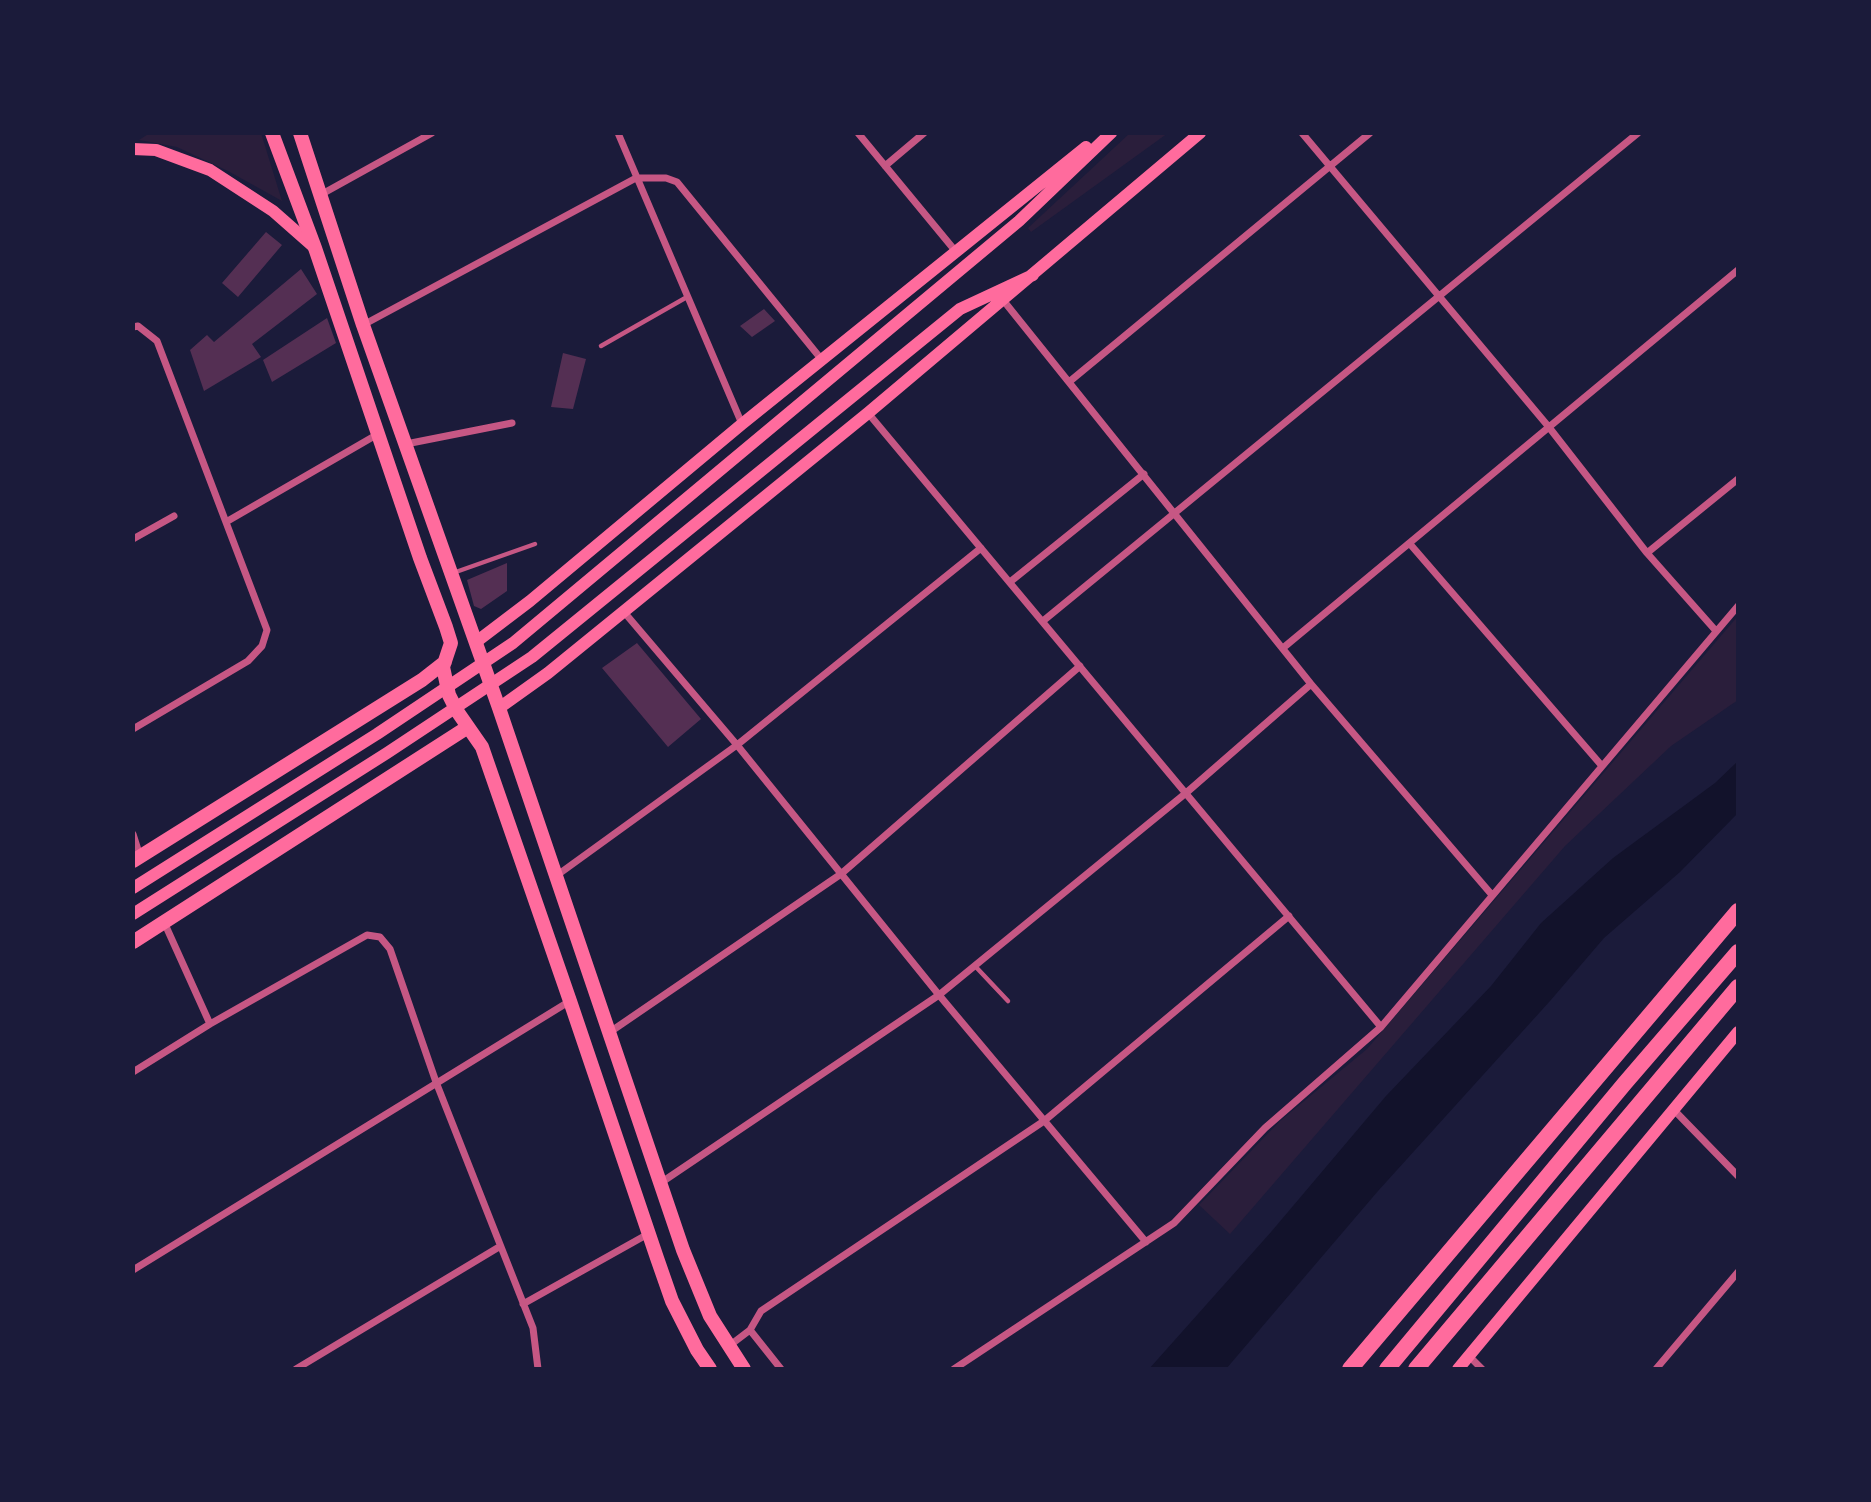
<!DOCTYPE html>
<html>
<head>
<meta charset="utf-8">
<style>
  body { margin:0 }
  #map { position:relative; width:1871px; height:1502px; overflow:hidden; background:#1b1b3a; font-family:Arial,sans-serif }
  canvas { display:block }
  .frame { position:absolute; inset:0; border:135px solid #1b1b3a; pointer-events:none }
</style>
</head>
<body>
<div id="map">
<canvas width="1871" height="1502"></canvas>
<div class="frame"></div>
</div>
<script>
const ctx = document.querySelector('canvas').getContext('2d');
ctx.lineJoin = 'round';
function paint(path, color) {
  ctx.fillStyle = color;
  ctx.fill(path, 'evenodd');
}
function poly(rows) {
  const path = new Path2D();
  for (const r of rows) {
    path.moveTo(r[0], r[1]);
    for (let i = 2; i < r.length; i += 2) path.lineTo(r[i], r[i + 1]);
  }
  return path;
}
function stroke(path, color, width, dash) {
  ctx.strokeStyle = color;
  ctx.lineWidth = width;
  ctx.lineCap = dash ? 'butt' : 'round';
  ctx.setLineDash(dash || []);
  ctx.stroke(path);
}
const green = poly([
  [150,133,261,133,282,201,228,171,177,147,139,140],
  [1130,133,1168,133,1031,232,1028,228],
  [1738,616,1738,700,1671,746,1565,846,1230,1234,1199,1205,1280,1121,1367,1049]
]);
const water = poly([
  [1738,761,1738,813,1680,872,1604,938,1550,1001,1378,1191,1226,1369,1149,1369,1271,1232,1386,1096,1491,986,1541,923,1613,858,1715,783]
]);
const building = poly([
  [266,232,282,245,238,297,222,283],
  [301,269,317,294,252,344,261,357,204,391,190,350,207,335,214,342],
  [764,309,775,321,752,337,740,326],
  [327,318,336,343,272,382,263,360],
  [563,353,586,359,573,409,551,407],
  [507,563,507,591,481,609,474,606,467,580],
  [637,643,701,719,668,747,602,668]
]);
const service = poly([
  [601,346,687,297],
  [453,573,535,544],
  [975,966,1008,1001]
]);
const minor = poly([
  [618,133,742,424],
  [858,133,957,253],
  [1302,133,1548,426,1647,553,1716,631],
  [885,166,924,133],
  [322,194,432,133],
  [1003,300,1311,684,1492,895],
  [363,325,636,178,666,178,677,182,822,360],
  [133,327,138,326,157,341,267,630,262,646,248,661,133,729],
  [1069,382,1370,133],
  [868,413,1381,1027],
  [406,444,512,423],
  [226,522,378,434],
  [133,539,174,516],
  [1410,544,1602,766],
  [1647,553,1738,479],
  [1010,582,1144,474],
  [624,612,737,745,939,995,1146,1242],
  [1043,621,1638,133],
  [1283,648,1738,270],
  [133,834,140,856],
  [556,876,737,745,981,548],
  [164,922,210,1024],
  [610,1032,841,874,1080,666],
  [133,1072,210,1024,367,935,380,937,390,949,436,1082,533,1328,538,1369],
  [1673,1109,1738,1176],
  [662,1182,939,995,1186,793,1311,684],
  [133,1270,570,1001],
  [523,1304,648,1234],
  [750,1330,781,1369],
  [729,1346,750,1330,761,1311,1044,1121,1289,916],
  [1469,1356,1482,1369],
  [296,1369,499,1247],
  [954,1369,1174,1223,1265,1128,1381,1027,1738,606],
  [1656,1369,1738,1272]
]);
const secondary = poly([
  [133,149,156,150,210,170,273,211,315,248],
  [476,642,530,601,742,424,1086,147],
  [499,708,548,673,868,413,1200,133],
  [133,888,377,734,513,643,1019,221,1111,133],
  [133,914,387,753,532,657,960,309,1033,275],
  [1458,1369,1738,1032]
]);
const primary = poly([
  [272,133,315,248,420,558,446,627,451,643,443,667,449,695,457,711,482,747,570,1001,657,1258,672,1301,697,1350,710,1369],
  [300,133,363,325,499,708,683,1250,710,1316,744,1369],
  [133,861,422,680,445,662],
  [133,942,468,727]
]);
const motorway = poly([
  [1350,1369,1738,911],
  [1387,1369,1625,1083,1738,952],
  [1416,1369,1738,987]
]);
paint(green, '#2a1e3b');
paint(water, '#12122b');
paint(building, '#542f53');
stroke(service, '#c65784', 4.5);
stroke(minor, '#c65784', 7);
stroke(secondary, '#ff6b9d', 12);
stroke(primary, '#ff6b9d', 14);
stroke(motorway, '#ff6b9d', 16);
</script>
</body>
</html>
